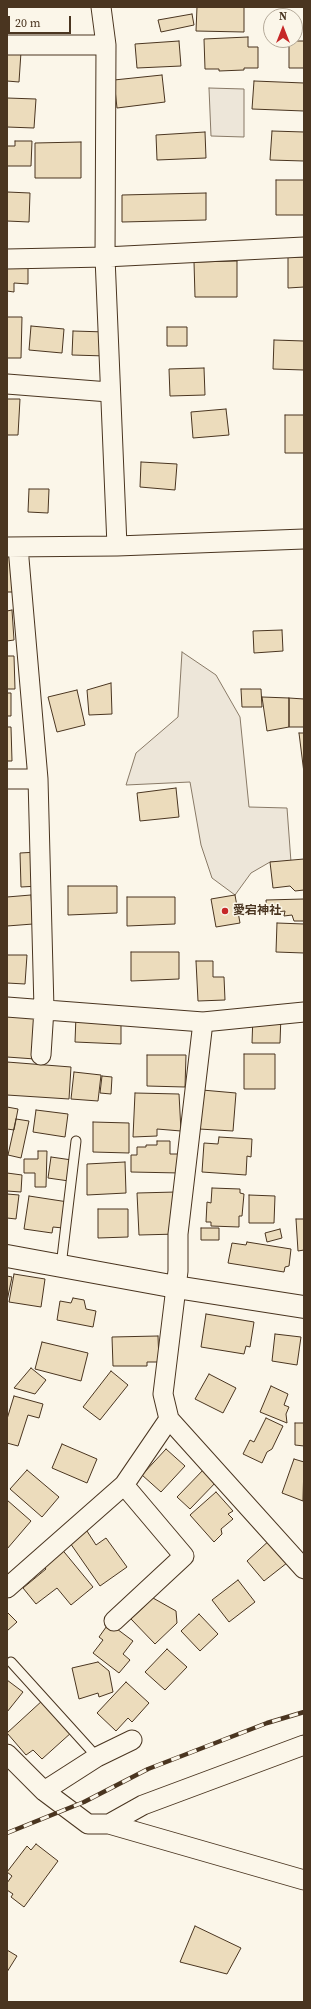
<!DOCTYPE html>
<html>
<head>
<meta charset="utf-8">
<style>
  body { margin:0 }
  #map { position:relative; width:311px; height:2009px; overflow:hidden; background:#fbf6e9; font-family:"Source Serif 4",serif }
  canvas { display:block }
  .frame { position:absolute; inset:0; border:8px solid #4a3520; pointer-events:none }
  .north { position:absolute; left:263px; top:8px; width:40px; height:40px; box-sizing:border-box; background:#fbf6e9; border:1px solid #b4a999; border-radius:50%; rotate:0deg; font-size:11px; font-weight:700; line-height:16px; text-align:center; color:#4a3520 }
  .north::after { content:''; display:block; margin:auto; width:14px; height:18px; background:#c62828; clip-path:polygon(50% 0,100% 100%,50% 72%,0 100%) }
  .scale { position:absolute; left:8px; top:16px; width:63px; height:18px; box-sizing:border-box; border:2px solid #4a3520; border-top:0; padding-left:5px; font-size:12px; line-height:14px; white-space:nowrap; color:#4a3520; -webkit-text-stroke:3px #fbf6e9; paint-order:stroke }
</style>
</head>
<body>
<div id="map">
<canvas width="311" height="2009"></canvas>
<div class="frame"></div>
<div class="north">N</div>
<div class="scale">20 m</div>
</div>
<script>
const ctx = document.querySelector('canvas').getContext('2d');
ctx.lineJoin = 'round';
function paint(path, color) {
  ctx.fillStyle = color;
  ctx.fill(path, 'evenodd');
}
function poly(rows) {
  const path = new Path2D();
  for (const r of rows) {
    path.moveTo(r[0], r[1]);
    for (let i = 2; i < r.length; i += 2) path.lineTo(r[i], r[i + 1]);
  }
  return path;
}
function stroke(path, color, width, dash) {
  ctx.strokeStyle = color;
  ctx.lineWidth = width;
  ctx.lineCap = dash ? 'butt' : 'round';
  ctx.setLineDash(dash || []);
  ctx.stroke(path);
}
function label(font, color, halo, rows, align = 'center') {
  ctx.font = font + ' "Source Serif 4","Noto Sans JP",serif';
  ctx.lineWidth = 3;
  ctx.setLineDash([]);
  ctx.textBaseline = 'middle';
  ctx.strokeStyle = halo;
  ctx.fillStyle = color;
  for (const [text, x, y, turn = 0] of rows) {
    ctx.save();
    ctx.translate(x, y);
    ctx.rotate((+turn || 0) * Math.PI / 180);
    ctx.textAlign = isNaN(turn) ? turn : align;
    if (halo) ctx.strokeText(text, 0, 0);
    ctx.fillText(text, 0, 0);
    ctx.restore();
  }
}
const green = poly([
  [209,88,244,89,244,137,211,136,209,88],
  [182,652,216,675,240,717,249,807,287,808,291,862,270,862,251,873,235,895,212,878,201,845,190,782,126,785,136,753,178,717,182,652]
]);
const building = poly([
  [197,7,244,7,244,32,196,31,197,7],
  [192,14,194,25,161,32,158,20,192,14],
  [248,37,248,47,258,47,258,68,244,68,244,70,219,71,219,69,205,69,204,39,248,37],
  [179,41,181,66,137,68,135,44,179,41],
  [289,41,304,41,304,68,289,68,289,41],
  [7,51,21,52,19,82,7,81,7,51],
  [162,75,165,102,117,108,114,80,162,75],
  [254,81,304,83,304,111,252,109,254,81],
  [7,98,36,99,34,128,7,127,7,98],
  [272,131,304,132,304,161,270,160,272,131],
  [205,132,206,158,157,160,156,135,205,132],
  [15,141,32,141,31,166,7,166,7,146,15,146,15,141],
  [81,142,81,178,35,178,35,143,81,142],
  [276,180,304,180,304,215,276,215,276,180],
  [7,192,30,193,29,222,7,221,7,192],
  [206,193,206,220,122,222,122,195,206,193],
  [288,257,304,257,304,287,288,288,288,257],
  [237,261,237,297,195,297,194,262,237,261],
  [7,267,28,268,28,284,14,283,14,292,7,291,7,267],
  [7,317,22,317,21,358,7,358,7,317],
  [31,326,64,329,62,353,29,350,31,326],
  [167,327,187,327,187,346,167,346,167,327],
  [73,331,106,332,106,356,72,355,73,331],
  [274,340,304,341,304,370,273,369,274,340],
  [204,368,205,395,170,396,169,369,204,368],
  [7,399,20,399,18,435,7,435,7,399],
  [226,409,229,435,193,438,191,412,226,409],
  [285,415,304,415,304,453,285,453,285,415],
  [141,462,177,464,175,490,140,487,141,462],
  [29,489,49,489,48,513,28,512,29,489],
  [7,556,11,556,13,592,7,592,7,556],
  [12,610,14,640,7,641,7,611,12,610],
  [282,630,283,651,254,653,253,631,282,630],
  [7,656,14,656,15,689,7,689,7,656],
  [111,683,112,714,89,715,87,690,111,683],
  [241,689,261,689,262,707,242,707,241,689],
  [77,690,85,725,57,732,48,697,77,690],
  [7,693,11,693,11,716,7,716,7,693],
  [262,697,289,698,289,727,267,731,262,697],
  [289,698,304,699,304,727,289,727,289,698],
  [7,727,11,727,12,761,7,761,7,727],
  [299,733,304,733,304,773,299,733],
  [176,788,179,817,140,821,137,793,176,788],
  [38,852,39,886,21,887,20,853,38,852],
  [304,859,304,890,295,891,290,886,273,888,270,862,304,859],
  [68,886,117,886,117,913,68,915,68,886],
  [31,895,33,924,7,926,7,897,31,895],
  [235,895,240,923,216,927,211,899,235,895],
  [127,897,175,897,175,924,127,926,127,897],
  [304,899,304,921,294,921,292,915,284,916,285,911,267,913,266,900,304,899],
  [277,923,304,924,304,953,276,952,277,923],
  [131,952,179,952,179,979,131,981,131,952],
  [7,955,27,955,25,984,7,983,7,955],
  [196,961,213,961,213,977,224,977,225,1000,198,1001,196,961],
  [7,1009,38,1011,35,1059,7,1057,7,1009],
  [253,1015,281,1015,280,1043,252,1043,253,1015],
  [76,1016,121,1017,121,1044,75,1042,76,1016],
  [244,1054,275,1054,275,1089,244,1089,244,1054],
  [147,1055,186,1055,185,1087,147,1086,147,1055],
  [7,1062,71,1067,69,1099,7,1095,7,1062],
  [74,1072,101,1075,98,1101,71,1099,74,1072],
  [102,1076,112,1077,111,1094,100,1093,102,1076],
  [202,1090,236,1093,233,1131,199,1129,202,1090],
  [135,1093,179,1094,181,1131,157,1129,157,1136,133,1137,135,1093],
  [7,1107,18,1109,14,1130,7,1129,7,1107],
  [36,1110,68,1114,65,1137,33,1132,36,1110],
  [16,1119,29,1121,21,1158,8,1155,16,1119],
  [93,1122,129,1123,129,1153,93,1152,93,1122],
  [219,1137,252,1139,251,1157,247,1156,246,1175,202,1172,204,1143,218,1144,219,1137],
  [157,1141,170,1141,170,1154,180,1154,180,1173,131,1172,131,1155,137,1155,137,1147,146,1147,146,1145,157,1145,157,1141],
  [38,1151,47,1151,46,1187,35,1187,35,1173,24,1173,24,1159,38,1159,38,1151],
  [51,1157,72,1160,69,1181,48,1178,51,1157],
  [125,1162,126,1193,87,1195,87,1164,125,1162],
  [7,1173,22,1175,21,1192,7,1191,7,1173],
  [212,1188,240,1189,240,1193,244,1194,242,1216,239,1216,239,1227,211,1226,211,1222,206,1222,207,1202,211,1203,212,1188],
  [176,1192,178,1234,139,1235,137,1193,176,1192],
  [7,1194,19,1195,16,1219,7,1218,7,1194],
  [249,1195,275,1196,274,1223,249,1223,249,1195],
  [29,1196,68,1202,63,1228,53,1227,52,1233,24,1229,29,1196],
  [98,1209,128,1209,128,1237,98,1238,98,1209],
  [296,1219,304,1219,304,1250,298,1251,296,1219],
  [201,1228,219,1228,219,1240,201,1240,201,1228],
  [280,1229,282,1238,267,1242,265,1233,280,1229],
  [247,1242,291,1249,289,1266,285,1267,284,1272,228,1263,232,1243,246,1245,247,1242],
  [14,1274,45,1279,41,1307,9,1302,14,1274],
  [7,1276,12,1277,7,1301,7,1276],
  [73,1298,84,1300,86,1309,96,1311,93,1327,57,1320,60,1301,71,1303,73,1298],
  [206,1314,254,1322,250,1347,246,1346,244,1354,201,1347,206,1314],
  [275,1334,301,1337,297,1365,272,1361,275,1334],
  [158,1336,159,1362,147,1362,147,1366,113,1366,112,1337,158,1336],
  [42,1342,88,1353,81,1381,35,1369,42,1342],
  [31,1368,46,1380,35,1394,14,1388,31,1368],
  [111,1371,128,1385,100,1420,83,1407,111,1371],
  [209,1374,236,1388,223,1413,195,1399,209,1374],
  [271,1386,288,1394,284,1405,289,1407,286,1414,287,1423,260,1412,271,1386],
  [14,1396,43,1404,39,1418,28,1415,18,1446,7,1443,7,1419,14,1396],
  [266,1418,283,1426,272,1449,267,1452,262,1463,243,1454,250,1440,254,1442,266,1418],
  [295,1423,304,1423,304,1446,295,1445,295,1423],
  [62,1444,97,1459,87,1483,52,1468,62,1444],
  [166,1449,185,1466,161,1492,142,1475,166,1449],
  [294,1459,304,1462,303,1501,282,1493,294,1459],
  [206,1467,219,1479,190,1509,177,1497,206,1467],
  [27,1470,59,1497,42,1517,10,1489,27,1470],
  [216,1492,233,1511,228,1514,233,1519,221,1529,222,1534,214,1542,190,1515,216,1492],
  [7,1500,31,1521,7,1549,7,1500],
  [85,1528,96,1545,106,1538,127,1567,100,1586,68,1540,85,1528],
  [272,1538,292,1559,264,1581,247,1561,272,1538],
  [60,1547,93,1587,71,1605,57,1588,36,1604,23,1588,46,1569,41,1563,60,1547],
  [238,1580,255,1602,229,1622,212,1600,238,1580],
  [153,1598,176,1611,177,1623,155,1644,131,1619,153,1598],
  [7,1612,17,1622,7,1631,7,1612],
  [199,1614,218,1634,200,1651,181,1631,199,1614],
  [109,1623,133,1641,123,1654,130,1660,119,1673,93,1653,103,1640,99,1637,109,1623],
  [167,1649,187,1667,165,1690,145,1672,167,1649],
  [98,1662,109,1671,113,1692,99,1697,98,1693,79,1699,72,1668,98,1662],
  [7,1680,23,1692,7,1712,7,1680],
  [126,1682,149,1703,132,1722,128,1718,116,1731,97,1713,126,1682],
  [43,1700,72,1732,42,1759,33,1750,26,1755,7,1733,43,1700],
  [36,1844,58,1861,24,1907,11,1897,13,1894,7,1890,7,1883,12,1876,7,1872,27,1846,31,1850,36,1844],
  [195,1926,241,1948,227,1974,180,1962,195,1926],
  [7,1950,17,1956,7,1972,7,1950]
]);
const lane = poly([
  [61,1266,76,1141],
  [11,1662,97,1757]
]);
const street = poly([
  [101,7,106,45,105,257,117,546],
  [7,45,106,45],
  [7,259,105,257,304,247],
  [7,384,109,392],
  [7,547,117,546,304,539],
  [18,547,38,779,44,1009,41,1055],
  [7,779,38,779],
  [7,1007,203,1022,304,1012],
  [203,1022,178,1234,178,1271,163,1394,169,1419,304,1569],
  [7,1588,124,1485,169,1419],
  [114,1621,184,1556,124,1485],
  [7,1754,44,1791,88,1824,109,1824,304,1880],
  [44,1791,97,1757,132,1740],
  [109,1824,143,1805,304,1745]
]);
const secondary = poly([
  [7,1256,176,1287,304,1307]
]);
const rail = poly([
  [7,1833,84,1802,148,1769,267,1723,304,1712]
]);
const markers = [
  [225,911,4,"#c62828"]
];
const poiNames = [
  ["愛宕神社",233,911]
];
paint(green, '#ede6d9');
stroke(green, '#887966', 1);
paint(building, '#ecdcbc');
stroke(building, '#4a3520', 1);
stroke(lane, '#4a3520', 11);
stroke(street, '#4a3520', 21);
stroke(secondary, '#4a3520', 24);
stroke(lane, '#fbf6e9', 9);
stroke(street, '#fbf6e9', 19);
stroke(secondary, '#fbf6e9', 22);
stroke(rail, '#4a3520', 4.5);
stroke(rail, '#fbf6e9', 3, [9]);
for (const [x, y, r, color] of markers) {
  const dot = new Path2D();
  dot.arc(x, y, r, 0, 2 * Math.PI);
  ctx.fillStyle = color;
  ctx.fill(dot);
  stroke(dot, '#fbf6e9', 1.5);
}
label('bold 12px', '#4a3520', '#fbf6e9', poiNames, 'left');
</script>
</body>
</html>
